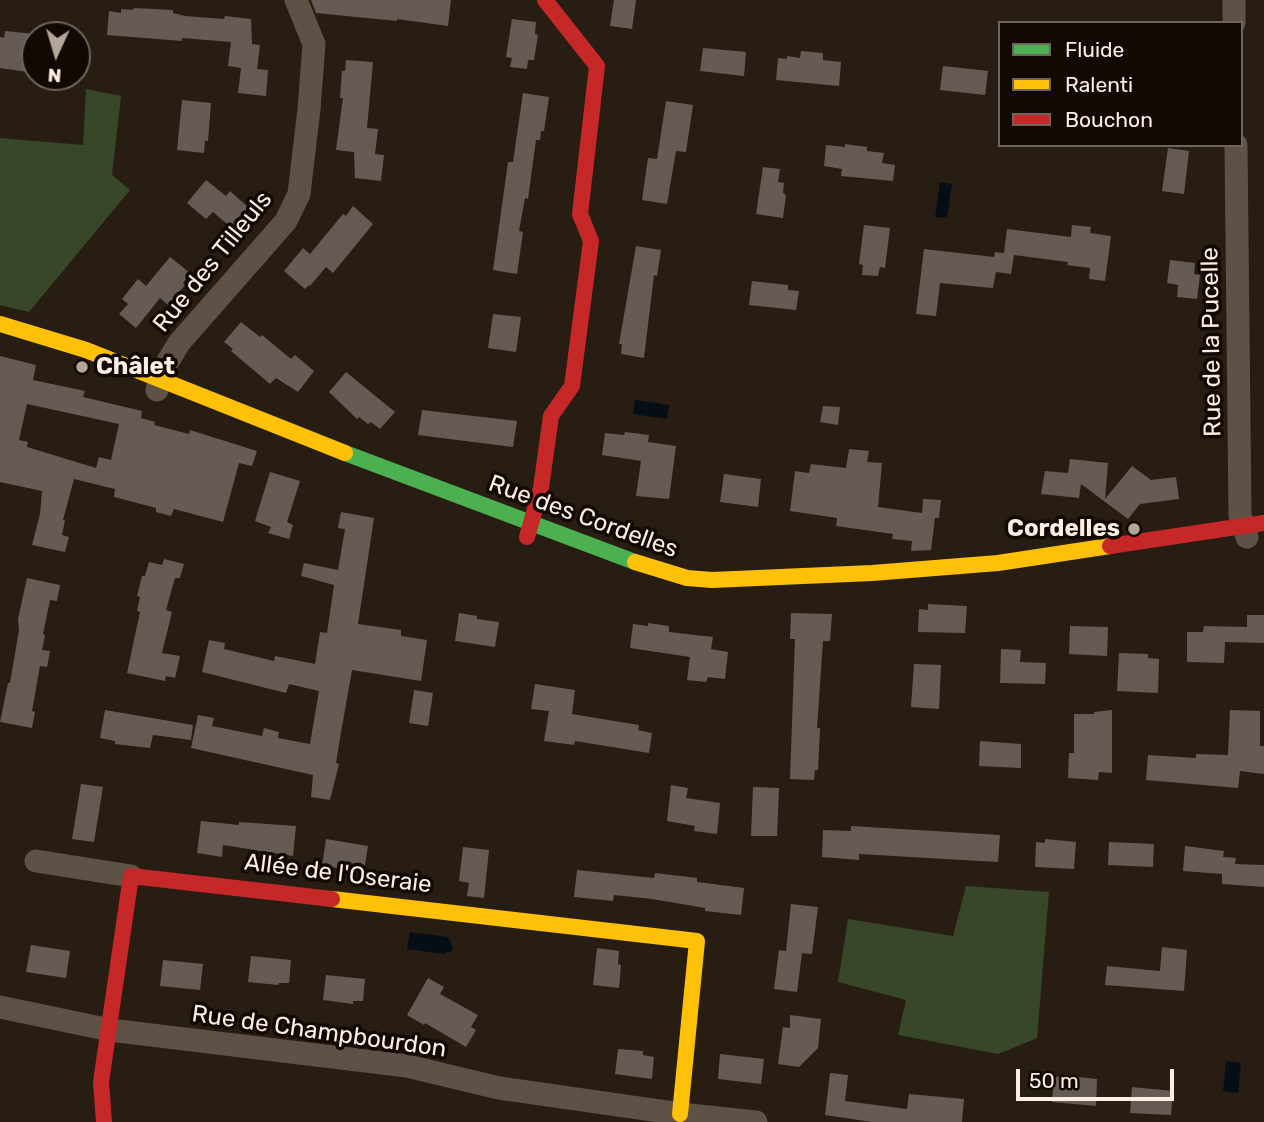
<!DOCTYPE html>
<html>
<head>
<meta charset="utf-8">
<style>
  body { margin:0 }
  #map { position:relative; width:1264px; height:1122px; overflow:hidden; background:#281d13; font-family:Rubik,sans-serif }
  canvas { display:block }
  .legend { position:absolute; left:998px; top:21px; width:245px; height:126px; box-sizing:border-box; background:#120903; border:2px solid #70655c; margin:0; padding:9px 12px; list-style:none; font-size:21px; color:#fceee2 }
  .legend li { display:flex; align-items:center; gap:14px; height:35px }
  .legend b { width:35px; border:2px solid #70655c }
  .north { position:absolute; left:21px; top:21px; width:70px; height:70px; box-sizing:border-box; background:#120903; border:2px solid #70655c; border-radius:50%; rotate:184deg; font-size:19px; font-weight:700; line-height:28px; text-align:center; color:#fceee2 }
  .north::after { content:''; display:block; margin:auto; width:24px; height:32px; background:#b2a59a; clip-path:polygon(50% 0,100% 100%,50% 72%,0 100%) }
  .scale { position:absolute; left:1016px; top:1069px; width:158px; height:32px; box-sizing:border-box; border:4px solid #fceee2; border-top:0; padding-left:9px; font-size:21px; line-height:24px; white-space:nowrap; color:#fceee2; -webkit-text-stroke:5px #120903; paint-order:stroke }
</style>
</head>
<body>
<div id="map">
<canvas width="1264" height="1122"></canvas>
<ul class="legend">
<li><b style="height:9px;background:#4caf50"></b>Fluide</li>
<li><b style="height:9px;background:#ffc107"></b>Ralenti</li>
<li><b style="height:9px;background:#c62828"></b>Bouchon</li>
</ul>
<div class="north">N</div>
<div class="scale">50 m</div>
</div>
<script>
const ctx = document.querySelector('canvas').getContext('2d');
ctx.lineJoin = 'round';
function paint(path, color) {
  ctx.fillStyle = color;
  ctx.fill(path, 'evenodd');
}
function poly(rows) {
  const path = new Path2D();
  for (const r of rows) {
    path.moveTo(r[0], r[1]);
    for (let i = 2; i < r.length; i += 2) path.lineTo(r[i], r[i + 1]);
  }
  return path;
}
function stroke(path, color, width, dash) {
  ctx.strokeStyle = color;
  ctx.lineWidth = width;
  ctx.lineCap = dash ? 'butt' : 'round';
  ctx.setLineDash(dash || []);
  ctx.stroke(path);
}
function label(font, color, halo, rows, align = 'center') {
  ctx.font = font + ' Rubik,sans-serif';
  ctx.lineWidth = 7;
  ctx.setLineDash([]);
  ctx.textBaseline = 'middle';
  ctx.strokeStyle = halo;
  ctx.fillStyle = color;
  for (const [text, x, y, turn = 0] of rows) {
    ctx.save();
    ctx.translate(x, y);
    ctx.rotate((+turn || 0) * Math.PI / 180);
    ctx.textAlign = isNaN(turn) ? turn : align;
    if (halo) ctx.strokeText(text, 0, 0);
    ctx.fillText(text, 0, 0);
    ctx.restore();
  }
}
const green = poly([
  [86,89,121,96,112,175,130,190,29,312,0,305,0,138,83,145],
  [966,886,1049,892,1037,1038,998,1054,898,1035,906,1000,838,982,848,919,953,936]
]);
const water = poly([
  [940,182,952,184,947,218,935,217],
  [635,400,669,405,667,419,633,414],
  [410,932,448,937,453,947,451,952,446,952,445,954,407,949],
  [1226,1061,1241,1063,1238,1093,1223,1091]
]);
const building = poly([
  [311,0,451,0,448,26,397,19,397,21,316,13],
  [614,0,636,0,632,29,610,26],
  [134,8,173,10,173,13,185,16,224,19,225,16,251,19,252,44,260,45,257,69,268,70,266,96,238,93,241,68,228,66,231,42,182,38,182,41,107,35,109,11,121,13,121,9,133,10],
  [512,19,536,22,535,34,538,35,534,60,528,60,527,69,510,67,512,58,506,57],
  [5,31,35,34,35,73,0,68,0,37,4,38],
  [703,48,746,52,744,76,700,71],
  [801,51,823,53,823,60,841,62,839,86,776,80,778,58,787,59,787,56,800,58],
  [346,60,373,62,367,128,378,129,375,154,384,155,381,181,355,178,354,152,336,150,343,98,340,98,342,71,345,71],
  [943,66,988,71,985,95,940,90],
  [523,93,549,97,544,131,541,131,540,140,536,140,528,199,525,198,519,231,523,232,517,274,493,270,508,162,513,162],
  [182,100,211,103,208,141,205,141,204,153,177,150],
  [666,101,693,105,686,152,676,151,667,204,642,200,648,158,657,159],
  [845,144,867,147,867,151,884,153,882,163,895,165,893,181,841,176,842,169,824,166,826,145,845,147],
  [1168,148,1189,151,1184,194,1162,191],
  [763,167,780,169,778,182,784,183,783,193,786,195,783,218,756,214],
  [206,180,226,196,230,191,249,208,232,228,213,212,206,219,187,203],
  [353,206,373,224,333,273,326,267,310,286,309,285,305,289,284,271,303,248,310,254,343,214,346,216],
  [864,225,890,228,885,268,880,267,878,276,862,275,863,265,859,264],
  [1072,225,1091,227,1090,233,1111,236,1105,281,1089,279,1090,268,1067,265,1068,262,1014,255,1011,274,996,272,993,288,940,283,936,316,916,314,924,249,994,257,995,252,1004,253,1007,229,1071,237],
  [636,246,661,250,657,276,654,275,644,358,621,354,622,344,619,344],
  [170,257,190,273,183,283,185,285,168,305,160,298,136,328,119,314,128,304,122,299,138,279,146,286],
  [1170,260,1195,263,1194,274,1200,275,1197,299,1177,297,1178,285,1167,283],
  [752,281,788,285,788,290,799,291,796,310,749,305],
  [493,314,521,317,516,352,488,348],
  [241,322,260,337,262,335,291,359,295,355,314,371,298,392,276,378,270,384,231,351,233,349,224,342],
  [0,356,36,365,33,380,85,391,83,397,142,411,141,418,155,422,154,425,189,434,190,430,257,451,252,466,239,463,223,522,174,509,171,516,156,512,156,508,114,497,115,489,74,479,63,520,65,520,62,535,69,537,65,552,32,545,40,514,42,491,0,482],
  [27,404,119,424,111,460,99,457,96,468,27,447,28,442,19,440],
  [346,372,395,412,380,429,371,422,368,424,359,417,357,419,329,392],
  [823,406,840,407,838,425,820,422],
  [422,410,517,421,513,447,418,435],
  [625,432,649,435,648,442,676,446,669,499,636,496,641,461,602,455,605,433,624,435],
  [849,449,869,451,867,462,882,463,878,507,922,513,923,499,941,500,939,518,935,518,931,550,911,551,912,541,892,539,893,534,836,526,837,518,790,511,795,471,809,473,811,464,846,468],
  [1070,459,1108,463,1105,499,1132,466,1151,480,1176,477,1179,499,1140,504,1128,519,1081,484,1079,498,1041,494,1045,471,1068,473],
  [270,472,300,481,287,522,293,525,289,539,268,533,271,527,255,521],
  [724,474,761,479,758,507,720,502],
  [341,512,374,518,358,624,401,630,401,636,427,640,421,681,352,670,339,744,336,763,339,764,330,800,311,797,313,775,191,748,198,715,214,718,212,726,262,736,264,728,279,732,278,738,310,744,319,691,289,684,286,693,202,672,209,640,225,643,224,649,274,661,275,656,315,664,320,632,327,633,334,585,301,576,304,563,338,570,345,529,338,528],
  [164,559,184,564,180,578,175,578,166,610,172,612,162,653,180,656,175,678,166,676,165,681,127,673,140,612,137,611,140,597,137,596,142,576,145,576,149,562,162,565],
  [27,578,60,585,57,601,50,600,43,634,45,635,42,650,50,651,47,667,40,666,32,711,35,712,32,728,0,722,8,683,10,683,19,630,18,619],
  [928,604,967,606,965,633,918,632,919,609,928,610],
  [459,613,477,616,477,619,499,622,495,647,455,641],
  [791,613,832,614,830,641,823,641,817,728,820,728,818,770,815,770,814,780,790,779,795,639,790,639],
  [1247,615,1264,615,1264,643,1225,642,1224,663,1187,662,1187,632,1203,632,1204,626,1247,627],
  [648,623,669,626,669,632,713,637,711,649,728,652,725,679,708,677,706,682,687,680,690,657,630,648,633,624,648,626],
  [1070,626,1108,627,1107,656,1069,654],
  [1001,649,1021,650,1020,662,1046,663,1045,684,1000,683],
  [1119,653,1148,654,1148,658,1159,659,1158,693,1117,691],
  [914,664,941,665,939,709,911,707],
  [535,684,575,690,572,714,639,725,638,730,652,733,649,753,575,741,574,745,544,741,549,711,531,709],
  [414,690,433,693,428,726,409,723],
  [105,710,193,725,191,740,153,735,150,748,115,744,115,741,100,738],
  [1112,710,1112,773,1099,772,1098,780,1068,778,1069,753,1074,753,1074,714,1094,714,1094,712],
  [1230,710,1260,711,1260,746,1264,746,1264,774,1240,771,1238,788,1146,780,1148,755,1196,758,1196,754,1228,755],
  [980,741,1021,744,1021,768,979,766],
  [81,784,103,787,94,842,72,839],
  [671,785,688,788,686,798,720,803,717,834,694,831,695,826,667,821],
  [753,787,779,788,777,836,751,836],
  [201,821,239,825,239,822,296,826,293,856,223,845,222,857,197,853],
  [851,826,1000,835,998,862,859,854,859,860,822,857,823,830,851,831],
  [326,839,368,846,364,871,322,866],
  [1045,839,1076,842,1074,869,1035,867,1036,842,1045,843],
  [1109,842,1154,844,1153,867,1108,865],
  [1185,846,1224,851,1223,857,1236,858,1235,864,1264,865,1264,887,1222,884,1222,874,1183,871],
  [463,847,489,850,484,898,467,896,469,883,459,881],
  [577,870,654,878,655,873,697,878,697,882,744,888,741,915,705,911,705,908,652,899,614,895,613,901,574,897],
  [791,904,818,907,812,954,799,953,802,953,797,992,774,989,779,950,786,951],
  [31,945,70,951,66,978,26,972],
  [1162,947,1187,950,1184,991,1105,985,1107,966,1160,971],
  [597,948,619,951,618,964,621,965,619,988,593,985],
  [251,956,291,960,289,983,279,983,278,985,248,982],
  [163,960,203,964,200,990,160,986],
  [326,975,365,979,363,1001,353,1001,353,1004,323,1000],
  [428,978,444,987,440,994,478,1015,471,1027,476,1030,466,1047,425,1023,424,1025,407,1015],
  [790,1015,821,1019,818,1048,799,1067,778,1064,783,1027,790,1028],
  [618,1049,643,1051,643,1055,654,1057,652,1079,615,1074],
  [720,1054,764,1059,761,1084,718,1079],
  [830,1073,848,1075,845,1101,907,1109,909,1094,964,1099,962,1122,872,1122,825,1115],
  [1068,1076,1097,1079,1096,1106,1052,1102,1054,1077],
  [1132,1087,1173,1091,1171,1115,1130,1113]
]);
const street = poly([
  [1234,0,1234,23],
  [1236,145,1240,516,1247,537],
  [157,390,164,368,179,343,286,221,299,194,309,109,314,44,296,0],
  [36,861,131,876],
  [0,1007,110,1030,407,1066,499,1088,680,1114,756,1122]
]);
const fast = poly([
  [345,453,635,562]
]);
const slow = poly([
  [0,324,86,350,345,453],
  [635,562,687,578,712,580,872,573,998,563,1110,546],
  [332,899,697,941,680,1114]
]);
const jam = poly([
  [527,537,541,488,551,416,572,386,591,241,580,214,597,66,545,0],
  [1110,546,1264,523],
  [104,1122,101,1082,131,876,332,899]
]);
const markers = [
  [82,367,7,"#b2a59a"],
  [1134,529,7,"#b2a59a"]
];
const streetNames = [
  ["Rue des Tilleuls",213,262,-51],
  ["Rue de la Pucelle",1212,342,-91],
  ["Rue des Cordelles",583,517,20],
  ["Allée de l'Oseraie",338,874,7],
  ["Rue de Champbourdon",319,1032,8]
];
const poiNames = [
  ["Châlet",96,367],
  ["Cordelles",1120,529,"right"]
];
paint(green, '#384729');
paint(water, '#040e14');
paint(building, '#665b54');
stroke(street, '#5e5247', 23);
stroke(fast, '#4caf50', 16);
stroke(slow, '#ffc107', 16);
stroke(jam, '#c62828', 16);
for (const [x, y, r, color] of markers) {
  const dot = new Path2D();
  dot.arc(x, y, r, 0, 2 * Math.PI);
  ctx.fillStyle = color;
  ctx.fill(dot);
  stroke(dot, '#120903', 2.5);
}
label('24px', '#fceee2', '#120903', streetNames);
label('bold 24px', '#fceee2', '#120903', poiNames, 'left');
</script>
</body>
</html>
